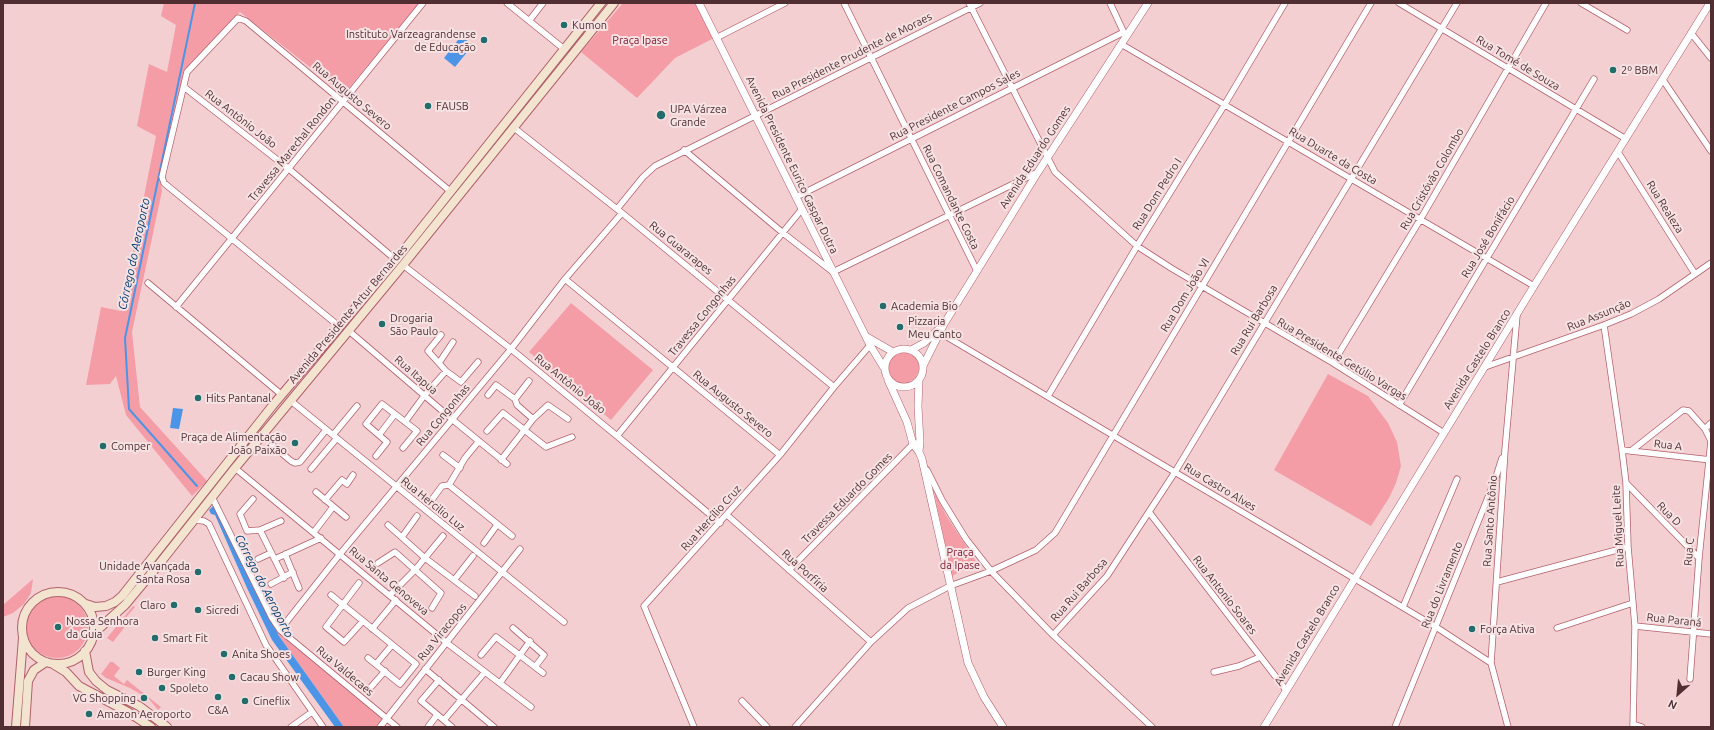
<!DOCTYPE html>
<html>
<head>
<meta charset="utf-8">
<style>
  body { margin:0 }
  #map { position:relative; width:1714px; height:730px; overflow:hidden; background:#f4cfd2; font-family:Ubuntu,sans-serif }
  canvas { display:block }
  .frame { position:absolute; inset:0; border:4px solid #512e32; pointer-events:none }
  .north { position:absolute; left:1658px; top:674px; width:40px; height:40px; -webkit-text-stroke:3px #f5e2e3; paint-order:stroke; rotate:207deg; font-size:11px; font-weight:700; line-height:16px; text-align:center; color:#512e32 }
  .north::after { content:''; display:block; margin:auto; width:14px; height:18px; background:#512e32; clip-path:polygon(50% 0,100% 100%,50% 72%,0 100%) }
</style>
</head>
<body>
<div id="map">
<canvas width="1714" height="730"></canvas>
<div class="frame"></div>
<div class="north">N</div>
</div>
<script>
const ctx = document.querySelector('canvas').getContext('2d');
ctx.lineJoin = 'round';
function paint(path, color) {
  ctx.fillStyle = color;
  ctx.fill(path, 'evenodd');
}
function poly(rows) {
  const path = new Path2D();
  for (const r of rows) {
    if (r.length === 3) {
      path.moveTo(r[0] + r[2], r[1]);
      path.arc(r[0], r[1], r[2], 0, 2 * Math.PI);
      continue;
    }
    path.moveTo(r[0], r[1]);
    for (let i = 2; i < r.length; i += 2) path.lineTo(r[i], r[i + 1]);
  }
  return path;
}
function stroke(path, color, width, dash) {
  ctx.strokeStyle = color;
  ctx.lineWidth = width;
  ctx.lineCap = dash ? 'butt' : 'round';
  ctx.setLineDash(dash || []);
  ctx.stroke(path);
}
function label(font, color, halo, rows, align = 'center') {
  ctx.font = font + ' Ubuntu,sans-serif';
  ctx.lineWidth = 4;
  ctx.setLineDash([]);
  ctx.textBaseline = 'middle';
  ctx.strokeStyle = halo;
  ctx.fillStyle = color;
  for (const [text, x, y, turn = 0] of rows) {
    ctx.save();
    ctx.translate(x, y);
    ctx.rotate((+turn || 0) * Math.PI / 180);
    ctx.textAlign = isNaN(turn) ? turn : align;
    if (halo) ctx.strokeText(text, 0, 0);
    ctx.fillText(text, 0, 0);
    ctx.restore();
  }
}
const green = poly([
  [164,3,419,3,344,94,240,12,185,72,160,179,162,191,132,332,140,407,207,481,192,496,126,415,116,376,110,384,86,385,101,307,121,311,156,136,137,126,149,64,167,72,176,25,161,16],
  [623,3,698,3,714,38,675,58,637,98,581,52],
  [571,303,653,370,611,420,529,352],
  [903,367,16],
  [1328,374,1368,396,1388,423,1397,442,1401,466,1396,483,1389,498,1371,526,1274,470],
  [934,492,946,515,977,563,952,576],
  [214,505,276,626,383,718,376,727,344,727,279,636],
  [33,579,31,593,24,604,13,613,3,617,3,605],
  [57,627,31],
  [133,606,135,607,122,622,124,628,113,642,107,638],
  [110,662,113,662,120,668,114,676,124,684,127,680,161,707,158,710,149,699,130,688,106,678,101,674]
]);
const water = poly([
  [461,36,473,45,455,67,444,58],
  [173,408,183,409,179,429,170,428],
  [214,505,279,636,344,727,335,727,272,640,247,588,215,515,211,514,209,510]
]);
const stream = poly([
  [195,3,125,338,129,409,197,486]
]);
const minor = poly([
  [507,3,564,49],
  [844,3,977,271],
  [969,3,1055,172,1137,246,1171,268,1333,363,1444,433],
  [1110,3,1125,35],
  [1399,3,1626,139],
  [1581,3,1627,30],
  [529,21,543,3],
  [1691,33,1711,58],
  [716,38,785,3],
  [1121,44,1534,286],
  [1663,80,1711,151],
  [184,87,289,169,396,260],
  [513,127,622,213,834,387],
  [684,150,783,233,833,272,1038,172],
  [1618,152,1695,274],
  [796,197,1124,32],
  [617,209,643,177,655,166,980,3],
  [403,265,511,349,617,436,720,523],
  [565,279,780,455],
  [148,283,282,395],
  [176,307,423,3],
  [1604,325,1622,450,1626,483,1628,547,1635,626,1633,727],
  [340,327,164,183,162,177,187,72,238,18,246,21,450,191],
  [349,331,453,420,507,464],
  [937,331,1436,627,1491,663],
  [441,335,428,351,446,371,461,382,478,362],
  [439,363,453,342],
  [1333,363,1420,220,1546,3],
  [1485,367,1604,325,1631,314,1659,299,1711,263],
  [529,381,515,399,517,405,533,419],
  [488,395,496,385,515,399],
  [1048,396,1137,246,1225,104,1285,3],
  [291,401,564,622],
  [1399,405,1594,79],
  [405,422,424,396,446,371],
  [1705,429,1711,423],
  [487,431,503,413,546,447,572,437],
  [333,435,357,406],
  [379,435,395,414],
  [617,436,802,209],
  [479,441,465,458,449,485,512,536],
  [272,445,291,461,295,463,300,462,326,430],
  [1622,450,1711,460],
  [1631,451,1683,410,1689,411,1705,429,1711,441,1699,558,1690,679],
  [443,455,460,468],
  [376,456,387,442,366,424,382,404,417,431,403,448],
  [501,460,533,419,548,405,568,419],
  [235,468,447,643,531,707],
  [311,469,337,438],
  [927,470,942,500,966,539,991,571,1053,635,1152,727],
  [1626,483,1699,558],
  [316,492,346,517],
  [212,497,272,618,280,630,397,727],
  [253,499,240,514,247,531,260,530],
  [325,500,342,480,347,484,353,475],
  [431,501,442,486,449,485],
  [1149,512,1286,690],
  [727,515,871,642],
  [194,520,204,521,209,524,266,645,323,727],
  [281,521,260,530,284,578],
  [388,525,425,558,475,596],
  [314,532,333,507],
  [402,537,417,516],
  [484,543,497,525],
  [285,554,299,588],
  [258,559,271,553],
  [275,559,321,538],
  [378,563,395,552,441,593,432,608],
  [789,570,913,444,916,443],
  [455,579,473,556],
  [1497,582,1628,547],
  [359,583,326,627,344,642,363,621],
  [271,584,293,572],
  [331,595,416,664,400,684,368,658],
  [390,595,415,570,443,536],
  [1403,607,1457,479],
  [1635,626,1711,634],
  [513,628,544,655,535,667],
  [1557,628,1633,603],
  [372,629,396,600],
  [280,630,340,554,511,349,565,279,622,213],
  [1053,635,1107,576,1175,472,1457,3],
  [481,655,496,637,543,673],
  [376,664,392,645],
  [425,669,494,727],
  [1214,672,1239,666,1260,657],
  [439,680,421,701,452,727],
  [500,683,530,641],
  [371,687,385,671],
  [742,701,767,727],
  [444,720,485,672],
  [1633,724,1642,727],
  [291,727,312,712],
  [380,727,520,549],
  [428,727,437,715],
  [694,727,644,606,780,455,834,387,872,343],
  [795,727,871,642,908,608,950,586,991,571,1036,550,1055,533,1371,3],
  [1395,727,1495,480,1502,458],
  [1508,727,1491,663,1505,450,1517,315]
]);
const tertiary = poly([
  [699,3,870,345,884,368],
  [867,337,893,352],
  [904,368,19],
  [911,350,924,343,939,329],
  [923,366,944,324,977,271,1038,172,1148,3],
  [888,380,907,422,913,444,919,452,922,459,968,663,984,697,1003,727],
  [919,452,920,442,918,406,919,380],
  [1264,727,1534,286,1710,3]
]);
const secondary = poly([
  [58,628,36],
  [86,604,95,607,106,606,115,602,122,596,273,405,396,260,601,3],
  [93,634,125,605,160,563,235,468,403,265,614,3],
  [85,651,89,672,96,681,107,690,139,706,167,727],
  [53,664,66,672,79,686,128,712,151,727],
  [16,727,23,638],
  [25,727,28,681,34,670,46,662]
]);
const markers = [
  [564,25,4,"#226d6b"],
  [484,40,4,"#226d6b"],
  [1613,70,4,"#226d6b"],
  [428,106,4,"#226d6b"],
  [661,115,5,"#226d6b"],
  [883,306,4,"#226d6b"],
  [382,324,4,"#226d6b"],
  [900,327,4,"#226d6b"],
  [198,398,4,"#226d6b"],
  [295,443,4,"#226d6b"],
  [103,446,4,"#226d6b"],
  [198,572,4,"#226d6b"],
  [174,605,4,"#226d6b"],
  [198,610,4,"#226d6b"],
  [58,627,4,"#226d6b"],
  [1472,629,4,"#226d6b"],
  [155,638,4,"#226d6b"],
  [224,654,4,"#226d6b"],
  [139,672,4,"#226d6b"],
  [232,677,4,"#226d6b"],
  [162,688,4,"#226d6b"],
  [218,697,4,"#226d6b"],
  [144,698,4,"#226d6b"],
  [245,701,4,"#226d6b"],
  [89,714,4,"#226d6b"]
];
const poiNames = [
  ["Kumon",572,25],
  ["Instituto Varzeagrandense",476,34,"right"],
  ["de Educação",476,47,"right"],
  ["2º BBM",1621,70],
  ["FAUSB",436,106],
  ["UPA Várzea",670,109],
  ["Grande",670,122],
  ["Academia Bio",891,306],
  ["Drogaria",390,318],
  ["São Paulo",390,331],
  ["Pizzaria",908,321],
  ["Meu Canto",908,334],
  ["Hits Pantanal",206,398],
  ["Praça de Alimentação",287,437,"right"],
  ["João Paixão",287,450,"right"],
  ["Comper",111,446],
  ["Unidade Avançada",190,566,"right"],
  ["Santa Rosa",190,579,"right"],
  ["Claro",166,605,"right"],
  ["Sicredi",206,610],
  ["Nossa Senhora",66,621],
  ["da Guia",66,634],
  ["Força Ativa",1480,629],
  ["Smart Fit",163,638],
  ["Anita Shoes",232,654],
  ["Burger King",147,672],
  ["Cacau Show",240,677],
  ["Spoleto",170,688],
  ["VG Shopping",136,698,"right"],
  ["Cineflix",253,701],
  ["C&A",218,710,"center"],
  ["Amazon Aeroporto",97,714]
];
const parkNames = [
  ["Praça Ipase",640,40],
  ["Praça",960,552],
  ["da Ipase",960,565]
];
const streetNames = [
  ["Rua Presidente Prudente de Moraes",852,56,-27],
  ["Rua Tomé de Souza",1518,63,31],
  ["Rua Augusto Severo",352,96,40],
  ["Rua Presidente Campos Sales",955,105,-27],
  ["Rua Antônio João",241,119,38],
  ["Travessa Marechal Rondon",292,149,-51],
  ["Rua Duarte da Costa",1333,156,31],
  ["Avenida Eduardo Gomes",1035,157,-57],
  ["Avenida Presidente Eurico Gaspar Dutra",792,165,64],
  ["Rua Cristóvão Colombo",1432,179,-60],
  ["Rua Dom Pedro I",1157,194,-58],
  ["Rua Comandante Costa",951,197,64],
  ["Rua Realeza",1665,207,58],
  ["Rua José Bonifácio",1488,237,-59],
  ["Rua Guararapes",681,248,39],
  ["Rua Dom João VI",1185,295,-59],
  ["Avenida Presidente Artur Bernardes",348,314,-50],
  ["Rua Assunção",1599,315,-22],
  ["Travessa Congonhas",702,316,-51],
  ["Rua Rui Barbosa",1254,320,-59],
  ["Rua Presidente Getúlio Vargas",1342,359,31],
  ["Avenida Castelo Branco",1477,359,-58],
  ["Rua Itapua",416,375,41],
  ["Rua Antônio João",570,384,39],
  ["Rua Augusto Severo",733,404,39],
  ["Rua Congonhas",443,415,-50],
  ["Rua A",1668,445,7],
  ["Rua Castro Alves",1220,487,31],
  ["Travessa Eduardo Gomes",847,498,-45],
  ["Rua Hercilio Luz",433,504,39],
  ["Rua D",1669,514,45],
  ["Rua Hercílio Cruz",711,518,-48],
  ["Rua Santo Antônio",1490,521,-86],
  ["Rua Miguel Leite",1618,526,-93],
  ["Rua C",1689,552,-85],
  ["Rua Porfíria",805,571,42],
  ["Rua Santa Genoveva",389,581,40],
  ["Rua do Livramento",1442,585,-68],
  ["Rua Rui Barbosa",1079,590,-49],
  ["Rua Antonio Soares",1225,595,52],
  ["Rua Paraná",1674,620,6],
  ["Rua Viracopos",442,632,-51],
  ["Avenida Castelo Branco",1307,635,-59],
  ["Rua Valdecaes",345,671,40]
];
const waterNames = [
  ["Córrego do Aeroporto",134,254,-78],
  ["Córrego do Aeroporto",264,586,63]
];
paint(green, '#f49da7');
paint(water, '#4c95e6');
stroke(stream, '#4c95e6', 2);
stroke(minor, '#b1616b', 7);
stroke(tertiary, '#b1616b', 8);
stroke(secondary, '#b1616b', 10);
stroke(minor, '#fff', 5.5);
stroke(tertiary, '#fff', 7);
stroke(secondary, '#f3e4d0', 8);
for (const [x, y, r, color] of markers) {
  const dot = new Path2D();
  dot.arc(x, y, r, 0, 2 * Math.PI);
  ctx.fillStyle = color;
  ctx.fill(dot);
  stroke(dot, '#f5e2e3', 1.5);
}
label('11px', '#512e32', '#f5e2e3', poiNames, 'left');
label('11px', '#821b33', '#f5e2e3', parkNames);
label('11px', '#512e32', '#f5e2e3', streetNames);
label('italic 12px', '#043b6e', '#f5e2e3', waterNames);
</script>
</body>
</html>
